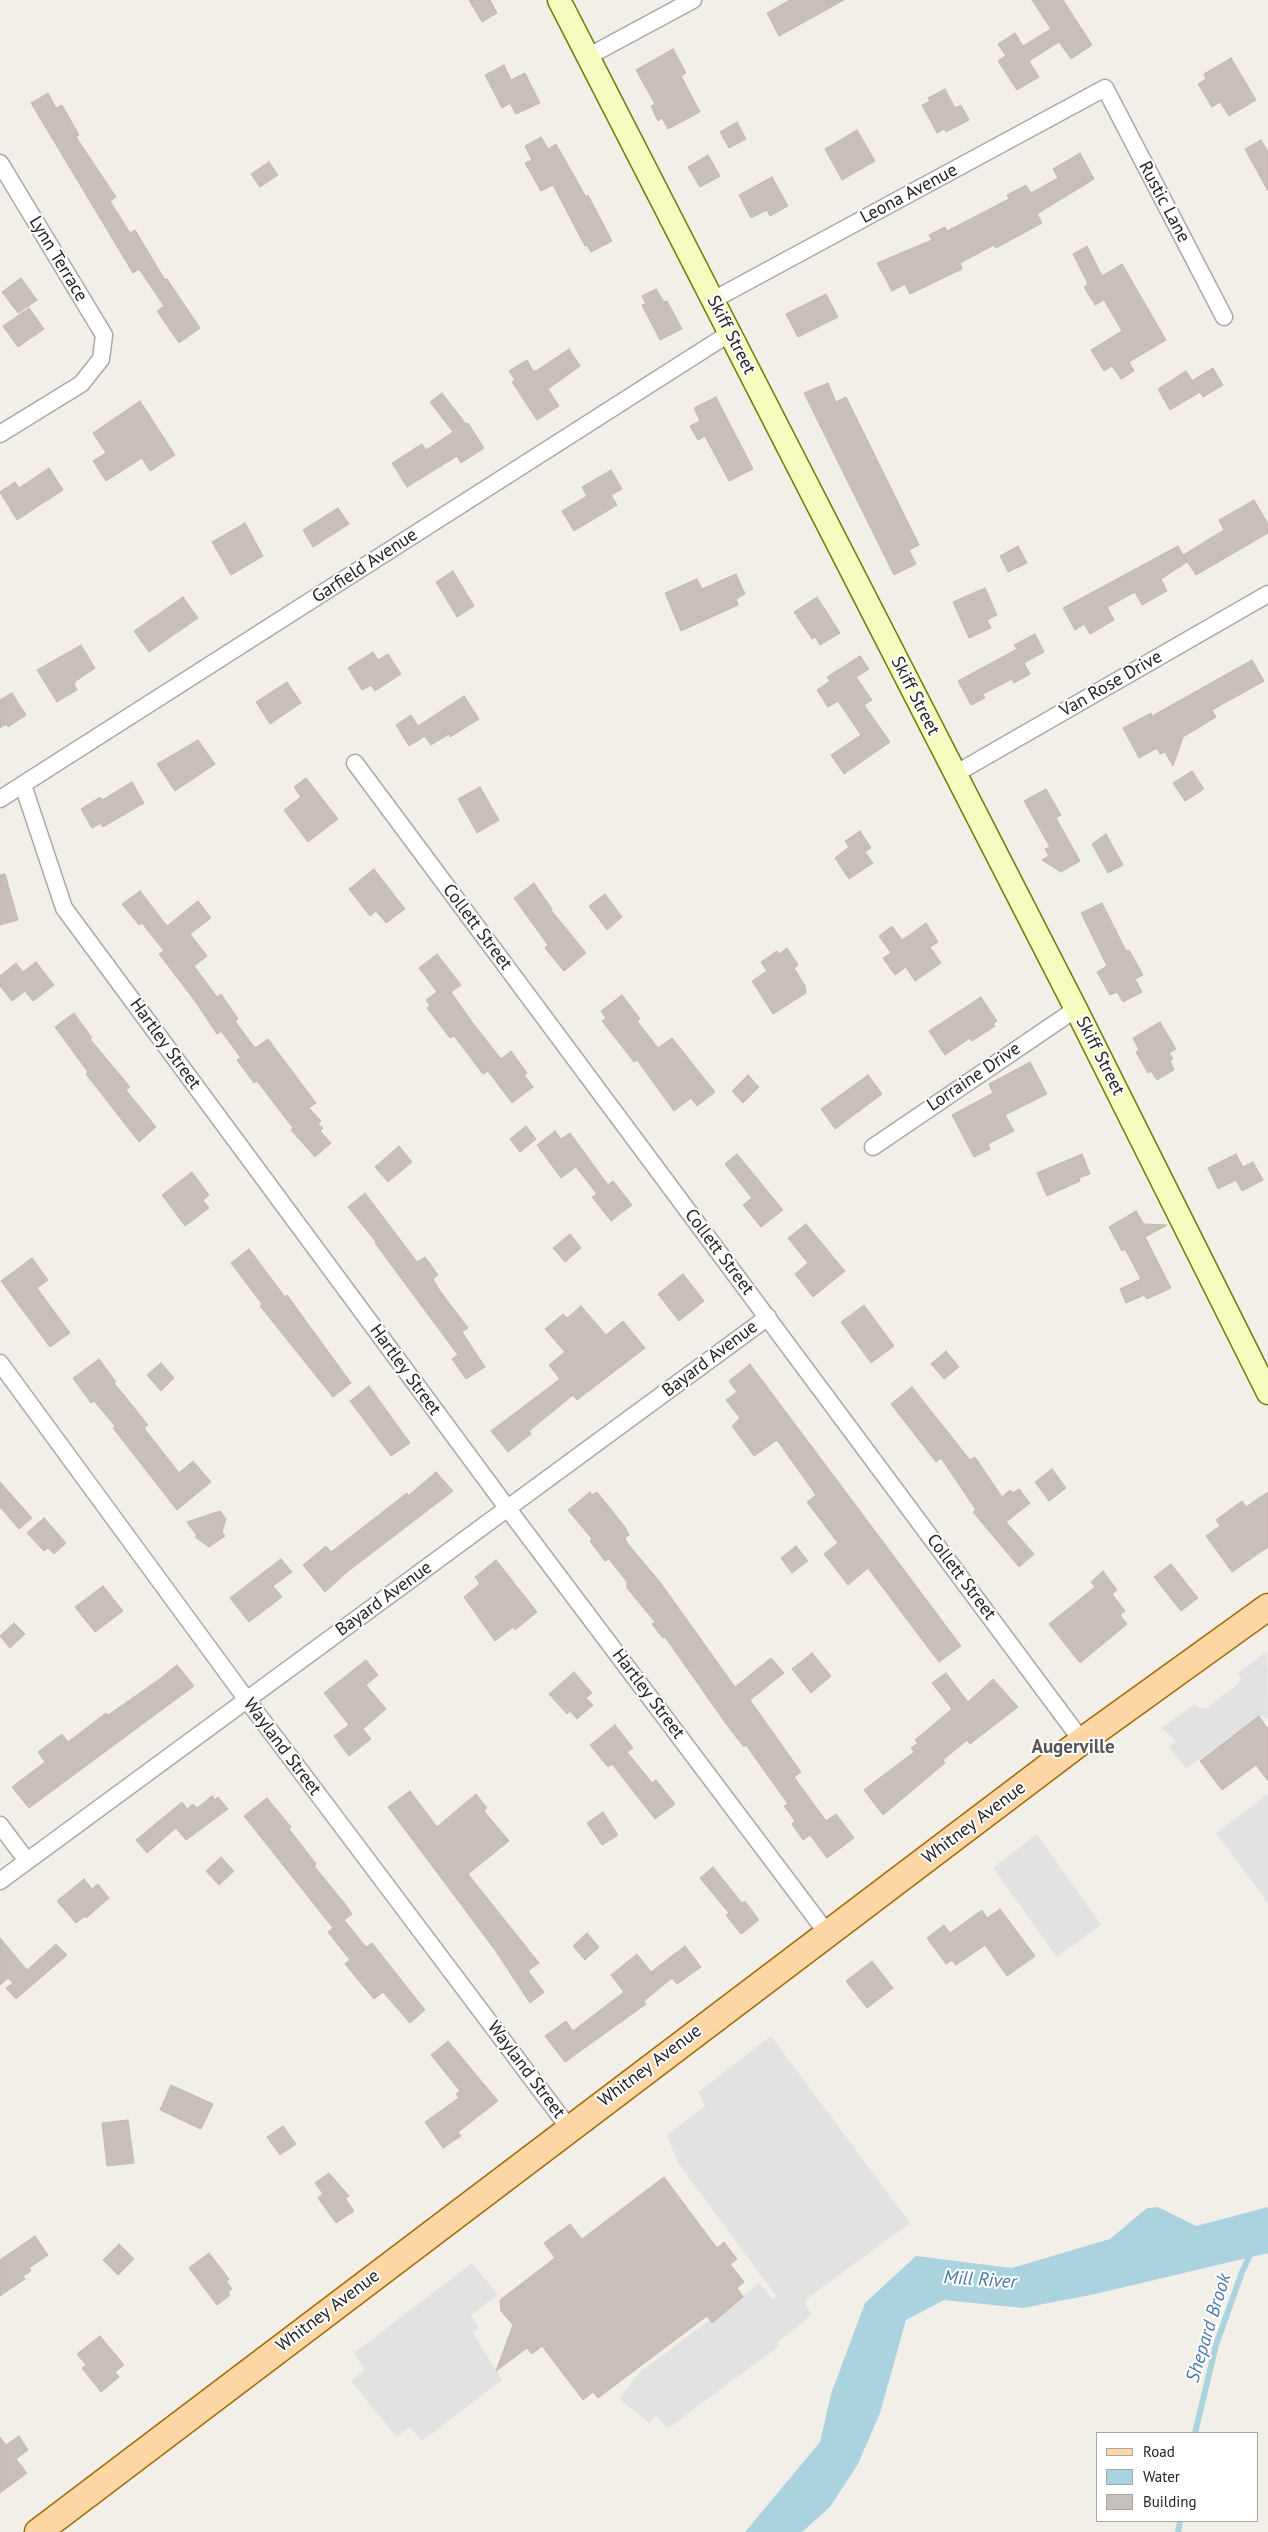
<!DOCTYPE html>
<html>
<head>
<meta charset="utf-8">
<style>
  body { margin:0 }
  #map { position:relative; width:1268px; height:2532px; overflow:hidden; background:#f2efe9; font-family:"PT Sans",sans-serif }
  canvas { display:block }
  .legend { position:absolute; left:1096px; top:2432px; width:162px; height:90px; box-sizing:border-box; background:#fff; border:1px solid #a7a7a7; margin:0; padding:6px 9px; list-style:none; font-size:15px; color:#222 }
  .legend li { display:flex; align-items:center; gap:10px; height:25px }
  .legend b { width:25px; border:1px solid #a7a7a7 }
</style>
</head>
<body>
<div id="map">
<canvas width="1268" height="2532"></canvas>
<ul class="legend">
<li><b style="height:6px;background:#fcd6a4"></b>Road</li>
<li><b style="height:14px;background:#aad3df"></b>Water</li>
<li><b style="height:14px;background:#c7bfb8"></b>Building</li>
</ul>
</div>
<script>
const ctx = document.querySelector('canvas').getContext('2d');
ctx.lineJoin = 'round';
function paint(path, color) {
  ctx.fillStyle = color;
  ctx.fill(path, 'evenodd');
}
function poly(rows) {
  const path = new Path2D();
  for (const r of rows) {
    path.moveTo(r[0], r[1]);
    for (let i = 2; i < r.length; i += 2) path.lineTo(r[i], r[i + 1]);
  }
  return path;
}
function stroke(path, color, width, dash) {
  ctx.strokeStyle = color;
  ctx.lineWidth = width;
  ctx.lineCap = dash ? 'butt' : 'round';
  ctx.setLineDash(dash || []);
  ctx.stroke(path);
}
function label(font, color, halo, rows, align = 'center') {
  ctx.font = font + ' "PT Sans",sans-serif';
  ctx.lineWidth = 4;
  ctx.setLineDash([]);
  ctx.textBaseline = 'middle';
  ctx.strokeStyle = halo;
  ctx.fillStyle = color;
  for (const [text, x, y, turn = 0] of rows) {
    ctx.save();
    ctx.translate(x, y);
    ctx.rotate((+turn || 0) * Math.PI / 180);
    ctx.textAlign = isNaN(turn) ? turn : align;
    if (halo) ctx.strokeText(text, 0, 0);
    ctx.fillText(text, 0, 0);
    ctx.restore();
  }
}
const parking = poly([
  [1267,1651,1268,1719,1261,1715,1186,1769,1169,1747,1176,1741,1161,1728,1194,1705,1202,1709,1208,1707,1238,1684,1241,1678,1238,1673],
  [1268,1794,1268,1903,1216,1833],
  [1037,1834,1101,1925,1057,1957,993,1868],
  [771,2036,910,2223,805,2300,806,2306,812,2315,778,2342,779,2346,667,2429,656,2416,649,2423,619,2398,641,2371,759,2283,772,2299,777,2297,678,2163,667,2135,705,2106,698,2092],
  [472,2263,498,2295,471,2315,479,2328,473,2333,502,2380,422,2441,410,2427,396,2437,351,2381,365,2370,354,2353]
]);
const water = poly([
  [1158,2207,1196,2226,1268,2207,1268,2253,1095,2294,1023,2308,944,2300,906,2320,880,2413,858,2464,830,2507,802,2532,745,2532,820,2442,831,2394,865,2303,916,2256,1012,2268,1110,2239,1147,2208]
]);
const stream = poly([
  [1195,2433,1216,2345,1242,2272,1253,2249],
  [1178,2532,1180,2521]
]);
const building = poly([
  [469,0,490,0,497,13,482,22,469,0],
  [790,0,844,0,779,36,767,13,790,0],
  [1032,0,1063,0,1092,45,1071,59,1059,42,1029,61,1039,77,1017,90,998,61,1006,56,998,44,1015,33,1023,46,1051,29,1032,0],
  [673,49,686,73,681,76,700,112,668,129,662,118,658,121,651,106,655,104,636,70,673,49],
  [1231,58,1256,100,1229,116,1220,102,1212,107,1198,84,1206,79,1204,74,1231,58],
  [504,65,511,80,525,73,540,103,516,114,510,103,502,108,485,75,504,65],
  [945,89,955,108,961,105,969,120,946,132,944,129,937,133,922,105,930,101,928,98,945,89],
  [48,93,56,108,62,105,79,135,76,137,116,197,110,201,130,233,135,230,165,280,167,279,200,328,179,343,157,311,164,306,139,269,133,273,31,103,48,93],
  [737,122,746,139,729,148,720,132,737,122],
  [857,130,875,161,842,180,825,149,857,130],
  [541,137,548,149,556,144,586,197,588,195,612,241,591,252,587,245,585,246,553,185,541,191,525,163,532,160,525,146,541,137],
  [1261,140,1268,152,1268,191,1245,149,1261,140],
  [1080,153,1094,179,1037,214,1042,223,996,248,994,245,960,263,962,269,910,294,905,284,892,291,877,263,932,240,929,235,945,227,947,231,1009,199,1007,195,1026,185,1031,193,1058,178,1053,169,1080,153],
  [708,155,720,176,700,187,688,167,708,155],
  [269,162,278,175,260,187,251,174,269,162],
  [772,177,788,206,770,216,767,210,751,218,739,195,772,177],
  [1087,246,1102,276,1122,264,1166,340,1129,362,1134,371,1121,379,1112,366,1104,371,1091,350,1122,331,1104,300,1095,305,1084,287,1088,284,1073,254,1087,246],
  [21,278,37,300,18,313,2,292,21,278],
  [656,289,664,302,667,301,682,329,660,340,642,305,646,304,642,296,656,289],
  [826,294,838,317,798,337,786,314,826,294],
  [29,308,44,329,18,347,3,326,29,308],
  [569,349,580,366,548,389,559,406,537,420,512,382,515,380,509,371,527,360,533,371,536,371,569,349],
  [1213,368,1223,385,1203,397,1193,380,1213,368],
  [1186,371,1200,392,1170,410,1158,389,1186,371],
  [828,383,836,402,846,397,919,545,909,550,916,564,894,575,804,393,828,383],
  [442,393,466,424,468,423,484,448,461,463,457,456,407,487,392,463,422,444,426,450,453,432,430,402,442,393],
  [716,397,753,469,729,481,705,436,698,440,690,426,700,421,694,408,716,397],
  [140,401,175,455,150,471,142,458,106,481,93,461,106,453,93,433,140,401],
  [49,468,63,490,17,520,0,492,15,482,19,488,49,468],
  [611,470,622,489,611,495,617,505,574,531,562,511,587,496,582,487,611,470],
  [1254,500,1268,524,1268,533,1196,575,1183,555,1224,530,1219,520,1254,500],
  [338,508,349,524,313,547,303,530,338,508],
  [245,523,263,556,231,575,212,542,245,523],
  [1018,546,1027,563,1008,572,1000,556,1018,546],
  [1178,546,1187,562,1161,579,1167,591,1142,605,1135,592,1107,607,1114,620,1090,634,1084,624,1075,630,1063,608,1178,546],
  [453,571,474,606,457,617,436,582,453,571],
  [736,574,745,594,736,599,738,605,681,631,665,593,697,579,702,589,736,574],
  [985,588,997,615,987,620,991,628,969,638,953,602,985,588],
  [183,597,198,618,149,652,134,631,183,597],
  [817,597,840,633,820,645,815,637,812,639,794,612,817,597],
  [1035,634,1044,652,1024,663,1030,674,1014,683,1012,679,983,694,985,698,971,705,958,681,1017,649,1014,645,1035,634],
  [81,645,95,668,76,681,74,684,77,690,57,702,37,670,81,645],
  [373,652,378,660,388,654,401,674,375,691,371,685,362,690,348,668,373,652],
  [860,656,869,669,856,677,872,700,864,705,890,742,844,774,831,755,861,735,838,701,828,707,817,690,830,681,827,677,860,656],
  [1252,660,1264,681,1212,710,1216,717,1183,737,1173,766,1165,752,1160,754,1157,748,1139,758,1123,728,1151,713,1152,716,1252,660],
  [287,682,301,703,270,724,256,702,287,682],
  [12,693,26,715,8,727,7,724,0,728,0,700,12,693],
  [464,696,479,719,450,737,449,734,431,745,425,736,409,746,396,725,411,715,418,726,464,696],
  [198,740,215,764,175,791,157,764,198,740],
  [1192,771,1204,789,1185,801,1173,783,1192,771],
  [306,778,338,819,308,842,284,810,301,797,294,787,306,778],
  [132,782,144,803,103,827,101,823,92,828,81,809,100,797,102,800,132,782],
  [480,787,499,820,477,833,458,799,480,787],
  [1046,789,1061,815,1056,818,1080,861,1061,872,1042,860,1049,856,1045,849,1050,847,1024,801,1046,789],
  [860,831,871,848,865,852,873,863,849,879,835,858,849,847,845,841,860,831],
  [1106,834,1123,865,1108,873,1092,844,1106,834],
  [374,869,405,909,386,923,376,911,370,916,349,889,374,869],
  [5,874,18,920,0,925,0,875,5,874],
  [534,883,552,909,551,910,586,953,564,971,545,948,548,945,514,898,534,883],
  [140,891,167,926,198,901,211,918,190,934,207,956,194,966,217,997,221,994,238,1019,235,1021,255,1048,268,1039,316,1103,309,1108,321,1121,318,1124,323,1128,320,1131,331,1143,315,1157,291,1130,293,1128,257,1081,254,1083,237,1060,241,1058,221,1031,217,1034,195,1001,159,954,164,951,142,923,139,925,122,904,140,891],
  [605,894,622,917,607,930,589,906,605,894],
  [1102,903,1126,951,1129,950,1143,975,1135,979,1142,992,1123,1002,1117,992,1110,995,1097,972,1107,966,1081,913,1102,903],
  [926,923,938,942,930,947,941,963,915,981,906,967,895,975,883,958,891,953,879,936,892,926,902,940,926,923],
  [787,948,798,965,794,968,805,986,806,993,773,1014,752,981,767,971,761,962,777,951,779,954,787,948],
  [437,954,461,985,451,992,472,1022,501,1059,511,1051,527,1073,524,1075,533,1087,512,1103,488,1071,483,1074,454,1036,450,1038,427,1008,430,1005,426,1000,437,992,419,968,437,954],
  [36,962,54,985,33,1001,25,991,12,1001,0,986,0,976,16,963,23,972,36,962],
  [622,995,640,1019,637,1021,658,1048,672,1038,715,1092,697,1106,691,1098,674,1111,637,1060,634,1062,602,1021,606,1018,601,1011,622,995],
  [981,997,997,1021,993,1024,995,1026,972,1041,970,1038,945,1055,929,1031,981,997],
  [74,1013,92,1038,90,1039,130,1087,126,1090,156,1127,139,1142,86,1074,88,1072,55,1027,74,1013],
  [1160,1022,1176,1049,1169,1053,1173,1059,1170,1061,1174,1070,1157,1080,1151,1071,1148,1073,1136,1052,1139,1050,1133,1038,1160,1022],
  [1030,1062,1047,1094,1005,1115,1014,1131,988,1144,990,1149,974,1157,952,1115,993,1093,989,1084,1030,1062],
  [748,1075,759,1087,743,1103,732,1091,748,1075],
  [868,1075,882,1094,835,1129,821,1109,868,1075],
  [526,1126,536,1139,520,1152,510,1139,526,1126],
  [555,1131,561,1139,570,1133,608,1185,613,1181,632,1205,611,1221,592,1197,597,1194,576,1167,561,1178,537,1145,555,1131],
  [399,1146,412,1162,388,1182,375,1167,399,1146],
  [737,1154,783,1210,761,1227,743,1205,752,1198,725,1164,737,1154],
  [1082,1154,1090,1174,1079,1178,1080,1181,1047,1196,1037,1173,1082,1154],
  [1236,1154,1243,1167,1253,1162,1263,1180,1242,1191,1236,1180,1218,1189,1208,1168,1236,1154],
  [192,1172,209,1195,203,1200,209,1208,185,1226,162,1195,192,1172],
  [365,1193,417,1262,425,1257,438,1275,433,1279,440,1291,468,1328,462,1332,485,1367,466,1379,452,1359,458,1355,375,1243,376,1242,348,1207,365,1193],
  [1136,1211,1144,1224,1167,1225,1145,1237,1171,1288,1147,1299,1144,1295,1126,1303,1120,1289,1141,1279,1125,1249,1122,1251,1109,1227,1136,1211],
  [806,1224,845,1271,813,1297,795,1274,808,1263,788,1238,806,1224],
  [570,1234,581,1248,565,1262,553,1248,570,1234],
  [249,1249,285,1297,287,1295,351,1383,333,1397,260,1306,262,1304,231,1263,249,1249],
  [32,1258,48,1280,37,1288,70,1333,50,1347,1,1281,32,1258],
  [683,1274,704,1301,679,1321,658,1294,683,1274],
  [864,1305,894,1346,871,1363,841,1322,864,1305],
  [581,1306,606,1335,623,1321,645,1348,577,1400,573,1395,529,1431,531,1434,508,1452,491,1431,560,1379,549,1365,565,1352,545,1329,563,1314,567,1318,581,1306],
  [946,1351,959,1367,944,1379,931,1364,946,1351],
  [99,1359,116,1382,114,1383,148,1425,144,1428,179,1473,193,1461,211,1482,177,1510,113,1428,115,1426,94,1401,91,1403,73,1378,99,1359],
  [161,1363,174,1378,161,1391,147,1375,161,1363],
  [750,1364,961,1646,939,1662,868,1568,848,1585,824,1554,838,1543,807,1502,816,1495,777,1440,754,1456,732,1426,740,1418,726,1400,737,1392,729,1381,750,1364],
  [369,1386,410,1443,391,1456,350,1401,369,1386],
  [912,1387,970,1460,975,1457,1002,1497,1010,1490,1013,1493,1019,1489,1030,1503,1006,1522,1034,1554,1019,1567,973,1512,976,1510,941,1458,936,1462,891,1404,912,1387],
  [1052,1469,1066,1488,1049,1501,1035,1482,1052,1469],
  [436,1472,453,1491,347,1572,325,1592,303,1565,326,1546,331,1552,407,1493,408,1496,436,1472],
  [0,1482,32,1518,19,1529,0,1507,0,1482],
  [590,1492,592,1495,597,1492,625,1527,629,1535,625,1538,628,1544,660,1582,735,1687,771,1658,784,1673,750,1700,801,1772,794,1777,826,1821,836,1814,854,1838,827,1858,810,1835,803,1840,792,1824,795,1821,784,1806,788,1804,746,1745,744,1747,729,1728,665,1637,663,1638,652,1624,655,1622,627,1588,627,1582,609,1559,605,1561,590,1541,592,1539,568,1510,590,1492],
  [1268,1492,1268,1547,1232,1572,1206,1536,1220,1526,1216,1520,1242,1501,1246,1507,1268,1492],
  [220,1511,226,1519,222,1532,225,1536,209,1547,195,1537,197,1536,187,1522,220,1511],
  [44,1518,66,1543,54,1554,48,1548,44,1551,27,1533,44,1518],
  [796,1546,808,1561,792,1573,781,1558,796,1546],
  [281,1559,292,1572,273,1586,282,1597,249,1622,230,1598,281,1559],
  [496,1560,537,1612,515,1630,513,1627,495,1641,464,1597,480,1584,475,1577,496,1560],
  [1171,1564,1198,1598,1181,1611,1154,1577,1171,1564],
  [1103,1571,1117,1590,1112,1594,1125,1611,1120,1615,1127,1624,1080,1663,1049,1624,1095,1587,1091,1582,1103,1571],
  [103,1586,123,1611,95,1632,75,1607,103,1586],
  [14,1623,25,1634,10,1648,0,1636,14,1623],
  [812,1653,831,1676,811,1693,792,1669,812,1653],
  [366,1660,378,1675,366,1685,386,1709,363,1729,371,1739,349,1756,334,1736,349,1725,324,1693,366,1660],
  [177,1665,194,1686,29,1808,12,1787,45,1762,38,1752,62,1734,68,1742,106,1713,108,1715,157,1681,177,1665],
  [574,1672,592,1693,586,1698,593,1705,577,1719,570,1711,567,1714,549,1694,574,1672],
  [946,1673,968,1702,993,1679,1018,1707,970,1744,967,1740,943,1760,945,1763,883,1815,864,1790,914,1752,911,1748,918,1743,915,1740,952,1709,932,1683,946,1673],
  [1259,1716,1268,1729,1268,1781,1256,1765,1222,1790,1200,1761,1259,1716],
  [615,1725,633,1748,627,1752,652,1783,656,1780,675,1804,655,1819,612,1764,608,1767,590,1745,615,1725],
  [410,1791,437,1827,476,1794,487,1808,484,1811,509,1841,468,1874,539,1963,528,1971,544,1992,530,2003,495,1950,388,1807,410,1791],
  [212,1796,215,1800,218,1797,228,1809,186,1840,176,1828,147,1853,136,1840,182,1802,187,1809,193,1804,197,1808,212,1796],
  [267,1798,291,1827,289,1829,316,1864,314,1866,346,1905,352,1914,344,1920,366,1947,372,1943,425,2010,410,2023,383,1992,374,1999,345,1964,350,1960,328,1932,333,1928,244,1816,267,1798],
  [603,1812,618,1835,602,1845,587,1823,603,1812],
  [221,1857,234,1871,219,1885,206,1871,221,1857],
  [713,1867,742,1903,745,1901,759,1920,741,1934,726,1915,729,1913,700,1878,713,1867],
  [84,1879,92,1889,98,1884,109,1898,86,1918,85,1916,76,1923,57,1901,84,1879],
  [1000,1909,1035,1956,1007,1976,985,1945,956,1965,952,1960,946,1964,927,1938,944,1925,950,1933,982,1910,987,1918,1000,1909],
  [587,1933,599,1947,585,1960,573,1946,587,1933],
  [0,1938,27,1970,56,1944,67,1955,16,1999,6,1988,13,1983,8,1978,0,1985,0,1938],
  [685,1946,701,1967,677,1984,672,1978,644,2001,646,2004,565,2062,545,2036,566,2021,573,2031,624,1992,611,1975,637,1954,651,1972,685,1946],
  [872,1961,893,1988,867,2008,846,1981,872,1961],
  [448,2041,498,2101,458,2132,461,2136,443,2148,425,2122,459,2098,456,2094,460,2091,431,2055,448,2041],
  [171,2085,213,2104,201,2129,160,2110,171,2085],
  [128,2120,134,2163,107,2166,102,2123,128,2120],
  [283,2126,296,2144,280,2155,267,2137,283,2126],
  [329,2173,349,2196,345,2198,354,2211,336,2223,318,2198,323,2194,315,2183,329,2173],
  [664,2177,717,2248,724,2242,737,2259,730,2264,744,2282,737,2288,743,2297,712,2323,707,2316,598,2398,593,2392,583,2400,542,2346,532,2354,527,2348,496,2371,513,2325,501,2311,500,2300,555,2258,544,2243,570,2224,582,2239,664,2177],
  [35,2236,48,2255,29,2268,31,2271,23,2276,25,2279,0,2296,0,2260,35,2236],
  [119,2244,134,2259,118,2275,103,2260,119,2244],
  [209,2253,229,2279,226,2281,232,2289,228,2292,230,2295,217,2305,189,2268,209,2253],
  [100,2336,124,2365,115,2372,119,2377,101,2392,82,2368,86,2365,77,2354,100,2336],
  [19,2436,28,2450,16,2459,27,2473,0,2493,0,2437,6,2445,19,2436]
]);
const minor = poly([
  [589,56,693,0],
  [0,163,104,335,101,359,81,384,0,434],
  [713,300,1105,88,1224,317],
  [355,763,1082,1741],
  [955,774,1268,594],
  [23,785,64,908,508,1509,827,1933],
  [0,799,730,333],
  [873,1147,1076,1009],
  [0,1363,247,1700,569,2128],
  [0,1825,27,1861],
  [0,1881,768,1317]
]);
const secondary = poly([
  [559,0,1076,1009,1268,1393]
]);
const primary = poly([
  [38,2532,1082,1741,1268,1607]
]);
const streetNames = [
  ["Leona Avenue",909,194,-28],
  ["Rustic Lane",1164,202,62],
  ["Lynn Terrace",58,259,59],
  ["Skiff Street",731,335,63],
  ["Garfield Avenue",365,566,-33],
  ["Van Rose Drive",1111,684,-30],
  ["Skiff Street",915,696,63],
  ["Collett Street",477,927,53],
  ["Hartley Street",165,1044,54],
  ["Skiff Street",1100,1056,63],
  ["Lorraine Drive",974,1077,-34],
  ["Collett Street",719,1252,53],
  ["Bayard Avenue",710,1359,-37],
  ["Hartley Street",405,1370,54],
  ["Collett Street",961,1577,53],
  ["Bayard Avenue",384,1599,-36],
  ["Hartley Street",648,1694,53],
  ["Wayland Street",282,1747,53],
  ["Whitney Avenue",974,1823,-37],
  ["Whitney Avenue",650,2066,-37],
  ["Wayland Street",526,2070,53],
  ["Whitney Avenue",328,2311,-37]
];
const neighbourhoodNames = [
  ["Augerville",1073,1748]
];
const waterNames = [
  ["Mill River",980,2280,4],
  ["Shepard Brook",1209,2328,-73]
];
paint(parking, '#e2e2e2');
paint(water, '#aad3df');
stroke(stream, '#aad3df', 6);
paint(building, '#c7bfb8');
stroke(building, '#c4b6ab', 1);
stroke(minor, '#a9a9a9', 19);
stroke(secondary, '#707d05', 25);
stroke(primary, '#a06b00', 29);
stroke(minor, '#fff', 16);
stroke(secondary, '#f7fabf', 22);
stroke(primary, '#fcd6a4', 26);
label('18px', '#222', '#fff', streetNames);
label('bold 19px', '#555', '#fff', neighbourhoodNames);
label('italic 19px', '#4a7aab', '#fff', waterNames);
</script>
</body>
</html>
